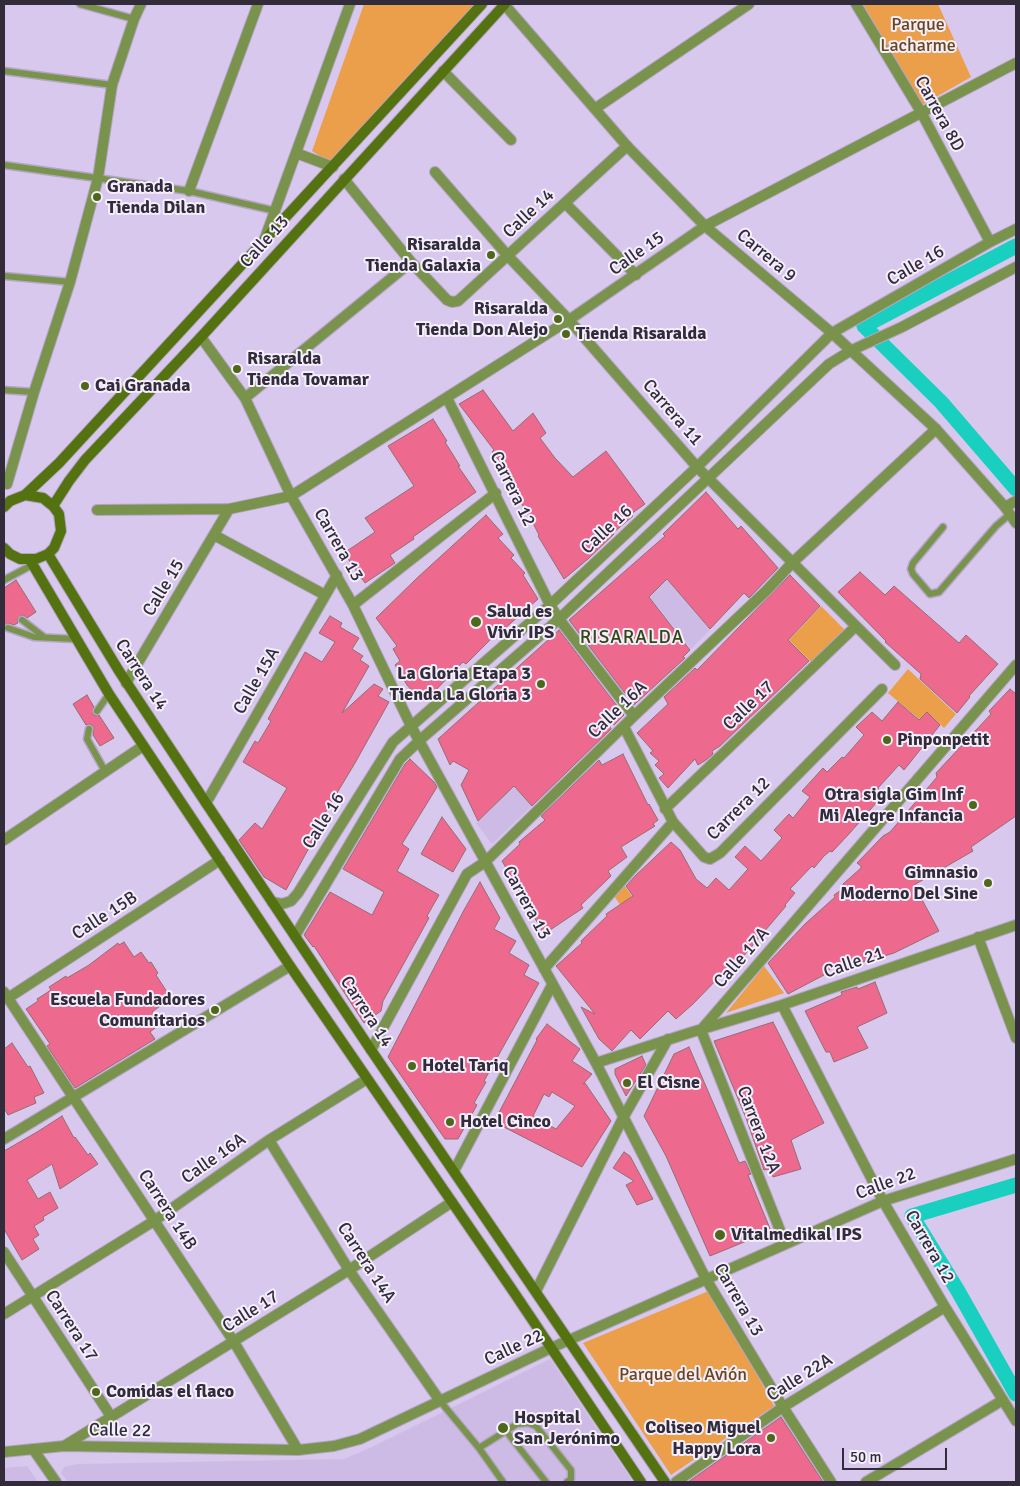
<!DOCTYPE html>
<html>
<head>
<meta charset="utf-8">
<style>
  body { margin:0 }
  #map { position:relative; width:1020px; height:1486px; overflow:hidden; background:#d8c8ed; font-family:Signika,sans-serif }
  canvas { display:block }
  .frame { position:absolute; inset:0; border:5px solid #322b39; pointer-events:none }
  .scale { position:absolute; left:842px; top:1448px; width:105px; height:22px; box-sizing:border-box; border:2px solid #322b39; border-top:0; padding-left:6px; font-size:15px; line-height:18px; white-space:nowrap; color:#322b39; -webkit-text-stroke:4px #f4eefd; paint-order:stroke }
</style>
</head>
<body>
<div id="map">
<canvas width="1020" height="1486"></canvas>
<div class="frame"></div>
<div class="scale">50 m</div>
</div>
<script>
const ctx = document.querySelector('canvas').getContext('2d');
ctx.lineJoin = 'round';
function paint(path, color) {
  ctx.fillStyle = color;
  ctx.fill(path, 'evenodd');
}
function poly(rows) {
  const path = new Path2D();
  for (const r of rows) {
    path.moveTo(r[0], r[1]);
    for (let i = 2; i < r.length; i += 2) path.lineTo(r[i], r[i + 1]);
  }
  return path;
}
function stroke(path, color, width, dash) {
  ctx.strokeStyle = color;
  ctx.lineWidth = width;
  ctx.lineCap = dash ? 'butt' : 'round';
  ctx.setLineDash(dash || []);
  ctx.stroke(path);
}
function label(font, color, halo, rows, align = 'center') {
  ctx.font = font + ' Signika,sans-serif';
  ctx.lineWidth = 4;
  ctx.setLineDash([]);
  ctx.textBaseline = 'middle';
  ctx.strokeStyle = halo;
  ctx.fillStyle = color;
  for (const [text, x, y, turn = 0] of rows) {
    ctx.save();
    ctx.translate(x, y);
    ctx.rotate((+turn || 0) * Math.PI / 180);
    ctx.textAlign = isNaN(turn) ? turn : align;
    if (halo) ctx.strokeText(text, 0, 0);
    ctx.fillText(text, 0, 0);
    ctx.restore();
  }
}
const built = poly([
  [667,580,710,630,691,649,650,597],
  [514,787,532,806,492,844,476,823],
  [550,1359,631,1479,631,1482,68,1482,61,1473,64,1467,77,1464,344,1459,372,1447],
  [27,1466,38,1482,4,1482,4,1468]
]);
const green = poly([
  [364,4,480,4,438,52,329,162,312,151],
  [863,4,938,4,971,77,922,105],
  [821,606,847,632,814,665,789,640],
  [908,669,956,714,944,728,927,712,919,719,888,693],
  [624,885,661,937,650,949,614,896],
  [764,966,784,993,726,1013],
  [711,1290,774,1406,671,1475,583,1343]
]);
const canal = poly([
  [1016,246,864,326,941,402,1016,489],
  [1016,1185,912,1216,958,1291,1016,1394]
]);
const building = poly([
  [483,390,513,431,533,413,546,433,540,438,555,458,573,477,606,451,645,504,631,514,633,516,613,533,614,534,588,559,564,579,538,536,539,535,532,521,515,493,516,492,507,480,512,475,492,452,494,450,459,404,483,390],
  [433,419,447,441,445,442,460,466,458,466,476,492,413,537,414,539,390,555,395,563,365,583,344,553,375,532,365,518,414,486,388,446,433,419],
  [706,492,738,529,741,526,778,568,749,598,744,593,710,629,667,579,649,597,690,650,683,657,685,658,634,705,569,620,665,536,663,534,706,492],
  [486,515,503,534,498,538,514,555,511,558,525,573,523,575,538,599,502,631,501,629,466,664,463,662,428,698,425,695,420,700,407,685,395,665,400,661,393,649,397,646,376,618,417,578,486,515],
  [860,572,885,595,894,586,959,643,966,635,998,664,969,696,970,697,957,713,920,679,921,674,885,642,886,641,838,592,860,572],
  [790,575,820,606,788,640,809,661,720,746,712,751,713,754,706,760,698,765,695,759,668,788,659,778,664,774,655,765,659,761,650,753,653,751,637,733,668,704,664,697,695,668,697,670,790,575],
  [16,580,36,612,27,618,23,615,20,616,17,619,18,623,14,625,8,623,4,626,4,588,16,580],
  [330,616,342,623,340,627,359,638,352,649,363,656,360,660,369,666,342,713,374,684,383,689,378,696,389,702,355,763,313,833,316,835,286,890,264,877,239,840,255,823,262,829,287,788,243,762,255,741,258,743,271,721,268,719,305,652,322,662,335,642,319,633,330,616],
  [559,630,624,715,614,725,608,717,606,719,611,729,532,806,514,786,478,821,461,785,469,770,453,761,450,765,438,739,559,630],
  [1010,689,1016,694,1016,816,971,847,973,851,914,885,939,931,894,953,881,957,880,955,853,966,851,961,825,971,826,974,788,994,768,963,805,924,835,897,834,895,844,888,843,884,861,868,861,866,857,863,883,836,890,832,937,777,936,773,991,714,989,711,1010,689],
  [87,695,94,707,93,714,96,716,99,715,114,738,100,746,93,735,94,727,90,724,86,725,73,704,87,695],
  [898,702,919,720,927,712,940,725,904,770,899,765,878,788,884,794,849,834,832,852,830,851,824,856,814,868,812,866,790,889,795,893,785,905,786,906,741,959,726,973,724,972,693,1004,676,1019,668,1011,640,1039,631,1030,612,1051,599,1039,581,1007,595,1014,556,966,582,943,581,941,607,916,606,914,633,896,626,886,636,875,671,842,680,850,696,879,707,888,716,878,729,890,748,869,735,857,745,846,761,861,782,838,774,830,789,814,793,818,810,797,802,791,823,768,827,772,842,757,844,758,864,735,856,727,872,712,882,721,898,702],
  [623,754,648,805,649,804,658,820,653,824,655,826,621,847,627,857,608,871,611,876,581,905,583,908,544,934,502,861,520,844,519,842,545,820,541,816,599,760,602,765,623,754],
  [410,759,434,782,437,787,402,844,409,849,397,871,439,895,427,916,429,918,383,1001,381,1011,364,1023,314,946,313,947,304,935,330,892,372,915,384,892,343,869,405,764,410,759],
  [442,817,466,849,453,872,421,854,442,817],
  [480,882,500,918,494,929,516,941,509,953,529,965,524,975,539,983,484,1081,486,1082,474,1103,477,1105,458,1139,445,1139,388,1057,464,910,480,882],
  [124,942,134,957,141,952,149,963,151,962,158,973,156,975,171,998,152,1012,159,1025,150,1032,155,1039,75,1088,47,1046,50,1044,26,1009,38,1001,37,999,51,990,49,987,66,976,67,978,89,965,118,943,119,945,124,942],
  [875,982,887,1013,857,1027,868,1048,834,1062,830,1052,826,1052,805,1011,842,995,841,992,857,987,858,989,875,982],
  [773,1022,824,1123,791,1140,801,1169,773,1177,770,1169,764,1170,746,1118,714,1041,773,1022],
  [547,1024,580,1049,572,1061,592,1074,583,1084,585,1083,611,1121,582,1167,494,1122,537,1040,536,1039,547,1024],
  [552,1092,575,1106,556,1129,533,1116,544,1094,549,1097,552,1092],
  [12,1043,28,1067,30,1066,44,1093,34,1097,36,1103,8,1115,4,1108,4,1049,12,1043],
  [689,1047,739,1163,745,1161,751,1174,748,1175,771,1231,710,1256,666,1156,644,1116,674,1054,689,1047],
  [642,1056,646,1065,626,1096,615,1074,615,1069,642,1056],
  [62,1116,74,1138,75,1137,88,1155,90,1153,98,1164,60,1189,52,1164,27,1180,38,1199,50,1192,58,1208,43,1217,44,1220,34,1226,39,1235,33,1239,39,1249,22,1260,4,1229,4,1151,37,1132,62,1116],
  [624,1152,630,1156,653,1199,637,1205,626,1185,634,1181,613,1168,624,1152],
  [781,1417,823,1482,688,1482,781,1417]
]);
const service = poly([
  [80,4,134,19],
  [4,71,112,85],
  [4,165,189,191,276,211],
  [4,276,70,282],
  [4,390,34,392],
  [943,527,913,563,911,569,913,574,930,594,939,592,996,526,1010,514],
  [4,580,32,565],
  [22,620,44,637],
  [8,628,34,637,75,639],
  [97,711,109,694],
  [89,729,87,739,105,771],
  [440,1401,479,1448,503,1482],
  [506,1431,546,1482],
  [479,1448,517,1424,528,1423,536,1426,571,1470,571,1479,567,1482]
]);
const minor = poly([
  [856,4,921,112,990,242],
  [443,71,511,140],
  [596,108,749,4],
  [296,153,333,167],
  [435,172,508,256,569,320,697,467,895,665],
  [344,179,411,262,447,300,452,302,458,301,627,146],
  [189,191,258,4],
  [565,203,636,275],
  [265,238,350,4],
  [201,337,245,398,291,496,353,605,411,726,596,1063,706,1279,783,1407,831,1482],
  [245,398,411,262],
  [447,398,550,605,559,619,634,716],
  [7,484,34,392,70,282,98,178,112,85,134,19,141,4],
  [1005,507,1016,501],
  [97,510,229,509,291,496,569,320,705,226,1016,63],
  [214,535,325,595],
  [353,605,496,493],
  [126,683,229,509],
  [624,727,673,822,704,857,710,859,720,853,882,689],
  [206,803,337,575],
  [665,809,856,626],
  [4,840,143,746],
  [272,902,282,904,291,901,298,893,393,742,550,605,697,467,832,333,990,242,1016,229],
  [295,936,400,759,420,740,559,619,829,364,850,351,902,327,1016,267],
  [978,937,1016,1038],
  [544,969,673,822],
  [4,992,234,1342,298,1450],
  [8,998,220,860],
  [782,1005,883,1201,945,1307,1016,1421],
  [701,1030,1016,665],
  [701,1030,785,1243],
  [371,1050,467,874,485,862,634,716,767,590,792,563,936,429],
  [596,1063,689,1033,782,1005,1016,925],
  [4,1139,290,966],
  [269,1140,349,1270,440,1401],
  [454,1171,552,985],
  [4,1252,112,1418],
  [536,1291,623,1118,668,1039],
  [4,1314,154,1221,269,1140,367,1079],
  [64,1446,349,1270,452,1202],
  [33,1449,56,1482],
  [676,1482,783,1407,945,1307],
  [866,1482,1003,1400]
]);
const tertiary = poly([
  [504,4,627,146,705,226,832,333,936,429,1005,507,1016,523],
  [4,1452,64,1446,298,1450,334,1446,360,1439,551,1348,883,1201,1016,1159]
]);
const secondary = poly([
  [25,495,59,463,482,4],
  [53,506,69,481,85,460,201,337,505,4],
  [4,507,10,501,25,495,43,498,53,506,59,514,61,531,54,548,48,554,36,559,20,559,10,554,4,548],
  [48,554,119,671,206,803,371,1050,665,1482],
  [30,560,109,694,290,966,513,1291,641,1482]
]);
const markers = [
  [97,197,5,"#4e6718"],
  [491,255,5,"#4e6718"],
  [558,319,5,"#4e6718"],
  [566,334,5,"#4e6718"],
  [237,369,5,"#4e6718"],
  [85,386,5,"#4e6718"],
  [476,622,6,"#4e6718"],
  [541,684,5,"#4e6718"],
  [887,740,5,"#4e6718"],
  [973,805,5,"#4e6718"],
  [988,883,5,"#4e6718"],
  [215,1010,5,"#4e6718"],
  [412,1066,5,"#4e6718"],
  [627,1083,5,"#4e6718"],
  [450,1122,5,"#4e6718"],
  [720,1235,6,"#4e6718"],
  [96,1392,5,"#4e6718"],
  [503,1428,6,"#4e6718"],
  [771,1438,5,"#4e6718"]
];
const parkNames = [
  ["Parque",918,25],
  ["Lacharme",918,46],
  ["Parque del Avión",683,1375]
];
const streetNames = [
  ["Carrera 8D",939,114,61],
  ["Calle 14",529,214,-43],
  ["Calle 13",265,242,-48],
  ["Calle 15",637,254,-35],
  ["Carrera 9",766,256,40],
  ["Calle 16",916,266,-30],
  ["Carrera 11",672,413,49],
  ["Carrera 12",512,489,64],
  ["Calle 16",607,530,-43],
  ["Carrera 13",338,545,60],
  ["Calle 15",164,588,-59],
  ["Carrera 14",141,675,57],
  ["Calle 15A",257,681,-60],
  ["Calle 17",749,706,-44],
  ["Calle 16A",618,710,-44],
  ["Carrera 12",739,809,-45],
  ["Calle 16",324,821,-58],
  ["Carrera 13",526,903,61],
  ["Calle 15B",105,916,-33],
  ["Calle 17A",742,958,-49],
  ["Calle 21",854,963,-19],
  ["Carrera 14",366,1012,57],
  ["Carrera 12A",758,1130,69],
  ["Calle 16A",214,1159,-35],
  ["Calle 22",886,1184,-20],
  ["Carrera 14B",167,1210,57],
  ["Carrera 12",929,1247,60],
  ["Carrera 14A",366,1263,57],
  ["Carrera 13",738,1300,60],
  ["Calle 17",251,1312,-32],
  ["Carrera 17",71,1326,57],
  ["Calle 22",514,1348,-25],
  ["Calle 22A",800,1378,-32],
  ["Calle 22",120,1431,1]
];
const poiNames = [
  ["Granada",107,187],
  ["Tienda Dilan",107,208],
  ["Risaralda",481,245,"right"],
  ["Tienda Galaxia",481,266,"right"],
  ["Risaralda",548,309,"right"],
  ["Tienda Don Alejo",548,330,"right"],
  ["Tienda Risaralda",576,334],
  ["Risaralda",247,359],
  ["Tienda Tovamar",247,380],
  ["Cai Granada",95,386],
  ["Salud es",487,612],
  ["Vivir IPS",487,633],
  ["La Gloria Etapa 3",531,674,"right"],
  ["Tienda La Gloria 3",531,695,"right"],
  ["Pinponpetit",897,740],
  ["Otra sigla Gim Inf",963,795,"right"],
  ["Mi Alegre Infancia",963,816,"right"],
  ["Gimnasio",978,873,"right"],
  ["Moderno Del Sine",978,894,"right"],
  ["Escuela Fundadores",205,1000,"right"],
  ["Comunitarios",205,1021,"right"],
  ["Hotel Tariq",422,1066],
  ["El Cisne",637,1083],
  ["Hotel Cinco",460,1122],
  ["Vitalmedikal IPS",731,1235],
  ["Comidas el flaco",106,1392],
  ["Hospital",514,1418],
  ["San Jerónimo",514,1439],
  ["Coliseo Miguel",761,1428,"right"],
  ["Happy Lora",761,1449,"right"]
];
const neighbourhoodNames = [
  ["RISARALDA",632,638]
];
paint(built, '#cebbe5');
paint(green, '#ec9f4b');
stroke(canal, '#18cfc0', 15);
paint(building, '#ed698d');
stroke(building, '#956c74', 1);
stroke(service, '#b3a5c5', 9);
stroke(minor, '#b3a5c5', 12);
stroke(tertiary, '#b3a5c5', 12);
stroke(secondary, '#b3a5c5', 12);
stroke(service, '#79934d', 6);
stroke(minor, '#79934d', 10);
stroke(tertiary, '#79934d', 10);
stroke(secondary, '#557210', 10);
for (const [x, y, r, color] of markers) {
  const dot = new Path2D();
  dot.arc(x, y, r, 0, 2 * Math.PI);
  ctx.fillStyle = color;
  ctx.fill(dot);
  stroke(dot, '#f4eefd', 2);
}
label('18px', '#6b4419', '#f4eefd', parkNames);
label('18px', '#322b39', '#f4eefd', streetNames);
label('bold 18px', '#322b39', '#f4eefd', poiNames, 'left');
ctx.letterSpacing = '1px';
label('19px', '#344610', '#f4eefd', neighbourhoodNames);
ctx.letterSpacing = '0px';
</script>
</body>
</html>
